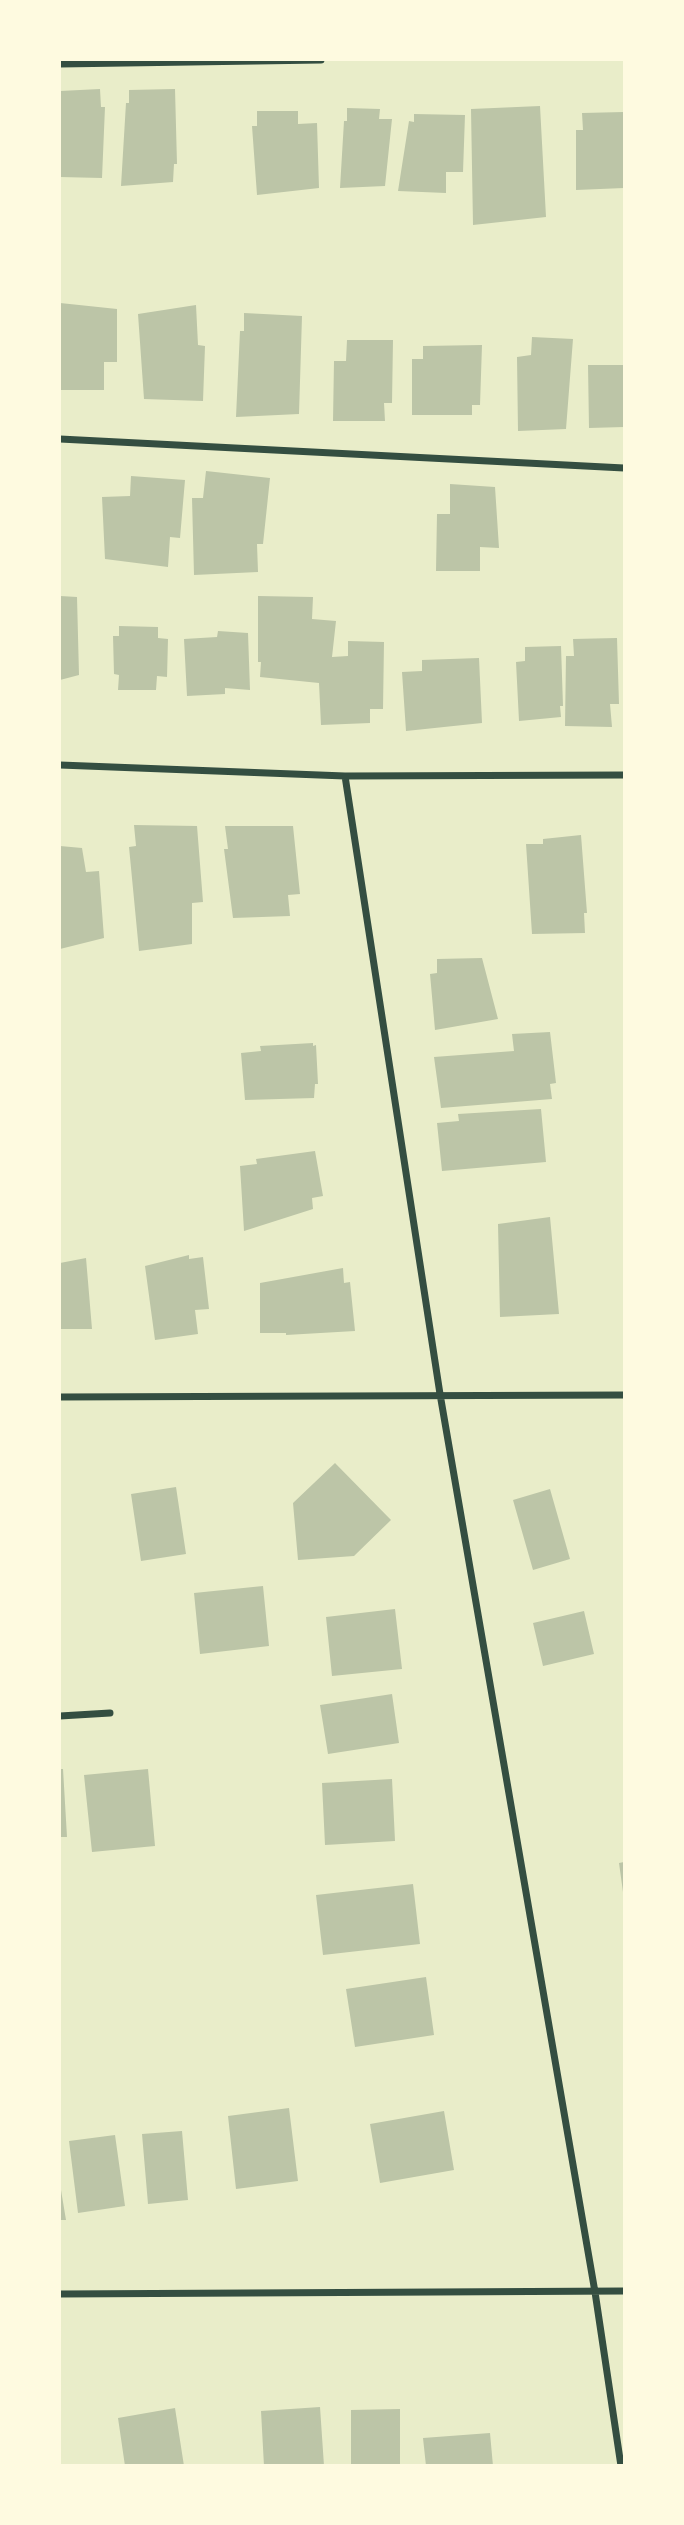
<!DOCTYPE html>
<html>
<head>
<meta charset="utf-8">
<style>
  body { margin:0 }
  #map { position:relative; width:684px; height:2525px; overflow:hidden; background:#e9edc9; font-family:Commissioner,sans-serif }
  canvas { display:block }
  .frame { position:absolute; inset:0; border:61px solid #fefae0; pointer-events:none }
</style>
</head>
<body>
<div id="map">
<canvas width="684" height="2525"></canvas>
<div class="frame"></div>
</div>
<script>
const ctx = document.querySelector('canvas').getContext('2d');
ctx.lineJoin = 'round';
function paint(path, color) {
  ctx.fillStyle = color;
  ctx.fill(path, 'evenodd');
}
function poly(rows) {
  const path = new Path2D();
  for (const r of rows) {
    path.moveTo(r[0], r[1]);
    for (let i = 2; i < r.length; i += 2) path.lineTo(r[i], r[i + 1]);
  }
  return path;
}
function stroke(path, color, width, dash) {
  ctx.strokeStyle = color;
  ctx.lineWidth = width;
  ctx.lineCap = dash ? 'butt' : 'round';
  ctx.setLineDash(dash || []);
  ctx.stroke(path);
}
const building = poly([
  [100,89,101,107,105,107,102,178,60,177,60,91],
  [175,89,177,164,174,164,173,182,121,186,126,103,129,103,129,90],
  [540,106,546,217,473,225,471,109],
  [347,108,380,109,379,119,392,119,385,186,340,188,344,121,347,121],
  [257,111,298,111,298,124,317,123,319,188,257,195,252,126,257,126],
  [624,112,624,188,576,190,576,130,583,130,582,113],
  [414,114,465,115,463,172,446,172,446,193,398,191,409,121,414,122],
  [60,303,117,309,117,362,104,362,104,390,60,390],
  [196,305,198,345,205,346,203,401,144,399,138,314],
  [244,313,302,316,299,414,236,417,240,331,244,331],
  [532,337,573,339,566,429,518,431,517,357,531,355],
  [347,340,393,340,392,403,384,403,385,421,333,421,334,361,346,361],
  [482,345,480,405,472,405,472,415,412,415,412,359,423,359,423,346],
  [588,365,624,365,624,427,589,428],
  [206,471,270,478,263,544,257,544,258,572,194,575,192,498,203,498],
  [131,476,185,480,180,538,170,537,168,567,105,559,102,497,130,496],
  [450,484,495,487,499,548,480,547,480,571,436,571,437,514,450,514],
  [60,596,77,597,79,675,60,680],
  [258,596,313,597,312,619,336,621,332,657,348,656,348,641,384,642,383,709,370,709,370,723,321,725,319,683,260,677,261,662,258,662],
  [119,626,158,627,158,638,168,639,167,677,157,676,156,690,118,690,119,675,114,674,113,636,119,636],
  [218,631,248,633,250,690,225,688,225,694,187,696,184,639,217,637],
  [617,638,619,704,610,704,612,727,565,726,566,656,574,656,573,639],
  [561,646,563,706,560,706,561,717,519,721,516,662,525,661,525,647],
  [479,658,482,723,406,731,402,672,422,671,422,660],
  [134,825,197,826,203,902,192,903,192,944,139,951,129,847,136,846],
  [225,826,293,826,300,894,288,895,290,916,233,918,224,849,228,849],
  [581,835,587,913,584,913,585,933,532,934,526,844,543,844,543,839],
  [60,846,82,848,86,872,99,871,104,938,60,949],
  [482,958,498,1019,435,1030,430,974,437,973,437,959],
  [550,1032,556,1083,550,1084,552,1099,441,1108,434,1057,514,1051,512,1034],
  [313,1043,313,1046,316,1045,318,1084,315,1084,314,1098,245,1100,241,1053,261,1051,260,1046],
  [541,1109,546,1162,442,1171,437,1123,459,1121,458,1114],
  [315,1151,323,1196,312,1198,313,1209,244,1231,240,1166,257,1164,256,1159],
  [550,1217,559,1314,500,1317,498,1224],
  [189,1255,189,1259,203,1257,209,1309,195,1310,198,1334,155,1340,145,1266],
  [86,1258,92,1329,60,1329,60,1263],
  [343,1268,344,1283,350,1282,355,1331,286,1335,286,1333,260,1333,260,1283],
  [335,1463,391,1520,354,1556,298,1560,293,1503],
  [176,1487,186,1554,141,1561,131,1494],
  [550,1489,570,1559,533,1570,513,1500],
  [263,1586,269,1646,200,1654,194,1593],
  [395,1609,402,1669,332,1676,326,1617],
  [584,1611,594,1654,543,1666,533,1623],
  [392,1694,399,1743,328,1754,320,1705],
  [60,1769,63,1769,67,1837,60,1837],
  [148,1769,155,1846,92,1852,84,1775],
  [392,1779,395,1841,325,1845,322,1783],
  [624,1862,624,1892,623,1892,619,1863],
  [413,1884,420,1944,323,1955,316,1895],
  [426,1977,434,2035,355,2047,346,1989],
  [289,2108,298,2181,236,2189,228,2116],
  [444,2111,454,2170,380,2183,370,2124],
  [182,2131,188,2200,148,2204,142,2134],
  [115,2135,125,2206,78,2213,69,2141],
  [60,2184,66,2220,60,2220],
  [320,2407,324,2466,264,2466,261,2411],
  [175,2408,184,2466,125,2466,118,2418],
  [400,2409,400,2466,351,2466,351,2410],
  [490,2433,493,2466,426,2466,423,2438]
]);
const minor = poly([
  [60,64,321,60],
  [60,439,624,468],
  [60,765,345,776,624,775],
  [345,776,440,1394,595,2292,621,2466],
  [60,1397,624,1395],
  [60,1716,110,1713],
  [60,2294,624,2291]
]);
paint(building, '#bcc5a7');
stroke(minor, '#344e41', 7);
</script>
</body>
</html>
